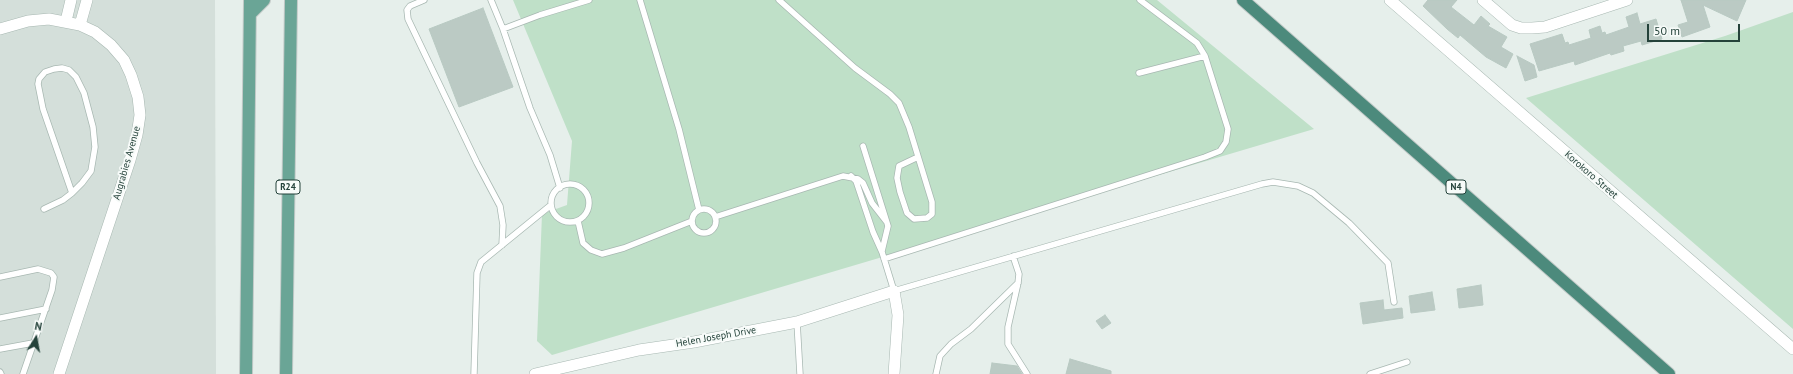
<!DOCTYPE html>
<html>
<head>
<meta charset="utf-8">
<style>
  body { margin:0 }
  #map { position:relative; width:1793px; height:374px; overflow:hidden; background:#e6efeb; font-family:"PT Sans",sans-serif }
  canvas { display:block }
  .north { position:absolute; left:16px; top:318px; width:40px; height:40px; -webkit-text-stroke:3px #f7fbf9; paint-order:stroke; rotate:11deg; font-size:11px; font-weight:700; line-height:16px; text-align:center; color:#24423a }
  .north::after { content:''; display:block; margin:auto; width:14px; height:18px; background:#24423a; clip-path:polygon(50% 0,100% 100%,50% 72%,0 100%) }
  .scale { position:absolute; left:1647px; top:24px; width:93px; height:18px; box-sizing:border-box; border:2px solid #24423a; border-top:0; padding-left:5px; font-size:12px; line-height:14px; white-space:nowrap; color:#24423a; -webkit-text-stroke:3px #f7fbf9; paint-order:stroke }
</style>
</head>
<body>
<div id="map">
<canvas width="1793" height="374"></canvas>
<div class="north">N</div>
<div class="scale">50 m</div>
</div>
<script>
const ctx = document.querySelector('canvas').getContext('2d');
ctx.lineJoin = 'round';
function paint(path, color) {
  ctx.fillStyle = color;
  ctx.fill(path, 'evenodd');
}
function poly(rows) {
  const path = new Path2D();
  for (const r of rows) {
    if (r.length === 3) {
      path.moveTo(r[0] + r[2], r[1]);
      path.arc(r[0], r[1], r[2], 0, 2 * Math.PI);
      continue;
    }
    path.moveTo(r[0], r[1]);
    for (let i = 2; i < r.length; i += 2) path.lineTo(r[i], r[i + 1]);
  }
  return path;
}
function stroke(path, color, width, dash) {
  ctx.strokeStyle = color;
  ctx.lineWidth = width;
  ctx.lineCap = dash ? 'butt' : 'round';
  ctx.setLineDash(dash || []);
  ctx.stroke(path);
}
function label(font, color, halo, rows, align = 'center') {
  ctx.font = font + ' "PT Sans",sans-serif';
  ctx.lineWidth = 4;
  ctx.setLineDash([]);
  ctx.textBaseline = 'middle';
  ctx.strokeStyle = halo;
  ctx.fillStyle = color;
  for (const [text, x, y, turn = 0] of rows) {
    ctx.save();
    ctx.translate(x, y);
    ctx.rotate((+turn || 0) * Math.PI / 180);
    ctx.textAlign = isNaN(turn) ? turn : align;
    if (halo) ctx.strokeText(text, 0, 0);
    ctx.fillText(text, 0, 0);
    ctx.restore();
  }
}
const built = poly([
  [0,0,215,0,216,374,0,374]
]);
const green = poly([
  [513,0,1157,0,1314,129,552,355,537,341,542,214,567,205,572,141],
  [1793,12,1793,329,1526,98,1725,36]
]);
const building = poly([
  [1428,0,1457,0,1451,7,1474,25,1481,16,1490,24,1488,26,1507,37,1501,47,1513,54,1506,68,1486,57,1460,35,1458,38,1447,29,1423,6,1428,0],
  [1681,0,1746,0,1737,21,1703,5,1710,27,1682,37,1678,25,1688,22,1681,0],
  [483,8,513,87,459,107,429,29,483,8],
  [1637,13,1640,24,1656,19,1662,39,1642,45,1641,41,1623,46,1624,51,1611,55,1610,53,1575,65,1574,61,1539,71,1530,44,1562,34,1565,43,1568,42,1569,45,1591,38,1589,30,1600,26,1602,33,1605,32,1606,35,1629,27,1626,17,1637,13],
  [1517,56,1534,65,1537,77,1525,81,1517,56],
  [1481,285,1483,305,1459,308,1457,289,1481,285],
  [1432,292,1435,310,1411,313,1409,296,1432,292],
  [1383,300,1384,310,1402,308,1403,318,1363,324,1360,303,1383,300],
  [1105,315,1111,323,1102,329,1096,321,1105,315],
  [1070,359,1111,371,1111,374,1066,374,1070,359],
  [992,363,1017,366,1022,374,990,374,992,363]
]);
const service = poly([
  [424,0,410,6,407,10,408,19,477,163,500,206,503,225,502,245],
  [491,0,503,29,530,108,550,155,560,188],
  [640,0,679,129,699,210],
  [779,0,855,68,890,94,899,103,909,127,932,202,932,214,927,218,914,219,907,213,900,192,897,178,899,166,918,157],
  [503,29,540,15,589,0],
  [1139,73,1205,56],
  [863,146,888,226,882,251],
  [851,176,856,181,873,232,882,252,894,291,1262,184,1273,182,1298,186,1313,193,1349,223,1388,263,1394,302],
  [570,203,19],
  [44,209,63,200,72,193,82,183,91,171,95,147,93,127,84,93,76,77,69,70,62,68,54,69,45,72,39,79,38,84,43,109,72,193],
  [704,221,12],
  [715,217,843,176,858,179,863,183,872,203,886,221],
  [578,221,583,243,591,250,602,254,624,248,692,221],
  [1013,256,1019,274,1018,283,1008,327,1008,344,1027,374],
  [884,259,1205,157,1220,151,1226,142,1228,129,1205,56,1197,43,1140,0],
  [0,277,38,269,51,273,54,277,52,290,23,374],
  [0,318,46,309],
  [797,322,800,374],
  [0,349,33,343],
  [0,372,1,374],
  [474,374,477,273,481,262,551,205],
  [936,374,940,356,951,344,971,329,1018,283],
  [1370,374,1407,362]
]);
const minor = poly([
  [1390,0,1793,349],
  [1483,0,1512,25,1521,28,1532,28,1545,27,1627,0],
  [66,21,71,0],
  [80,25,87,0],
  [0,29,28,21,49,19,80,25,95,32,111,45,124,60,131,75,138,97,140,115,137,135,130,160,59,374],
  [535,374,639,350,694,342,797,322,894,291,898,315,894,374]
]);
const primary = poly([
  [250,14,264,0],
  [246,374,250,0],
  [286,374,291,0]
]);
const trunk = poly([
  [1243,0,1669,374]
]);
const shields = [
  [288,187,24],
  [1456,187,20]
];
const shieldNames = [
  ["R24",288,187],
  ["N4",1456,187]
];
const streetNames = [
  ["Augrabies Avenue",127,163,-74],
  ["Korokoro Street",1591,175,41],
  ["Helen Joseph Drive",716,337,-10]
];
paint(built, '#d4dfda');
paint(green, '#bfe0c8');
paint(building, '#bbcac4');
stroke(building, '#b8c9c2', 1);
stroke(service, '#a8b8b2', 7);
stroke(minor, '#a8b8b2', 12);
stroke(primary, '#c2cac8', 14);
stroke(trunk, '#c2cac8', 14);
stroke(service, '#fff', 5.5);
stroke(minor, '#fff', 11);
stroke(primary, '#6aa596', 12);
stroke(trunk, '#4c8a7c', 12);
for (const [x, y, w] of shields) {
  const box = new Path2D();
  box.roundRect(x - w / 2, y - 7, w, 14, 3);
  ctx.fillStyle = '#f7fbf9';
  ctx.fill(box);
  stroke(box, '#24423a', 1);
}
label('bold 9px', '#24423a', null, shieldNames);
label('10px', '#24423a', '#f7fbf9', streetNames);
</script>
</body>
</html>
